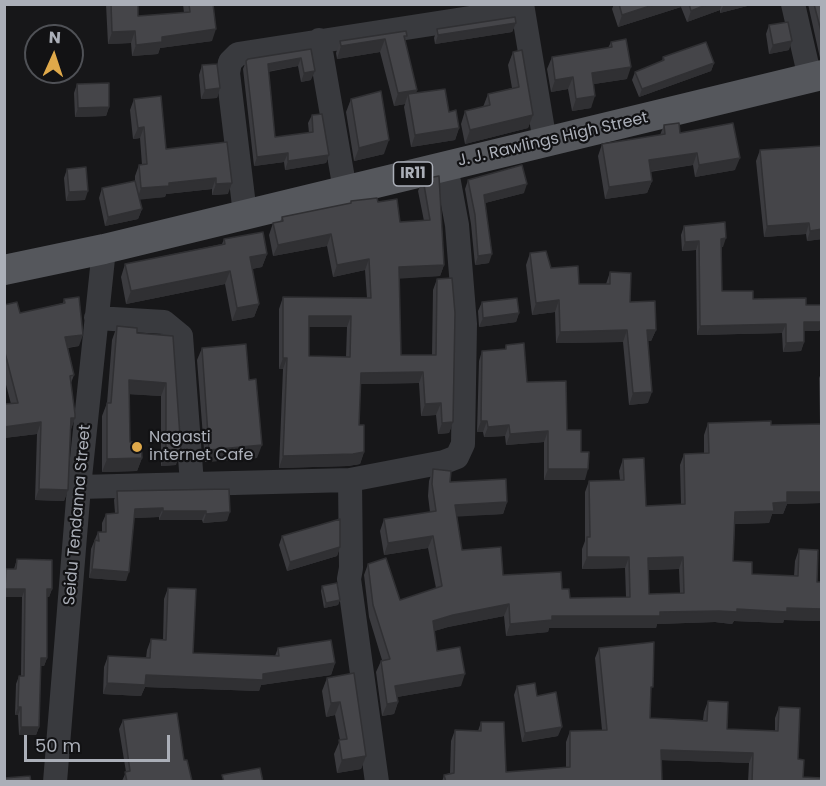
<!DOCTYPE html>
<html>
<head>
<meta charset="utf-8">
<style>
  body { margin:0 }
  #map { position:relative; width:826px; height:786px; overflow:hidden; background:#171719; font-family:Poppins,sans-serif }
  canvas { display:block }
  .frame { position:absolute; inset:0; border:6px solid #abafb8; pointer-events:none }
  .north { position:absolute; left:24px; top:24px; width:60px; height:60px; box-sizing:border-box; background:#121214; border:2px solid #4f5156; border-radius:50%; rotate:3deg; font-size:16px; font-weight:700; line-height:24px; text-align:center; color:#abafb8 }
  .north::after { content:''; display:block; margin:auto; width:21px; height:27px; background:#dfa94a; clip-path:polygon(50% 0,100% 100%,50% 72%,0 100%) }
  .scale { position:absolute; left:24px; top:735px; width:146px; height:27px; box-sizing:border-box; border:3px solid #abafb8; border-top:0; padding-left:8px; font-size:18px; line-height:21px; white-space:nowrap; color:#abafb8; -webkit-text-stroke:4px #121214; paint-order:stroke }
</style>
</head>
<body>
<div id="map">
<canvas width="826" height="786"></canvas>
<div class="frame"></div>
<div class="north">N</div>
<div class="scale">50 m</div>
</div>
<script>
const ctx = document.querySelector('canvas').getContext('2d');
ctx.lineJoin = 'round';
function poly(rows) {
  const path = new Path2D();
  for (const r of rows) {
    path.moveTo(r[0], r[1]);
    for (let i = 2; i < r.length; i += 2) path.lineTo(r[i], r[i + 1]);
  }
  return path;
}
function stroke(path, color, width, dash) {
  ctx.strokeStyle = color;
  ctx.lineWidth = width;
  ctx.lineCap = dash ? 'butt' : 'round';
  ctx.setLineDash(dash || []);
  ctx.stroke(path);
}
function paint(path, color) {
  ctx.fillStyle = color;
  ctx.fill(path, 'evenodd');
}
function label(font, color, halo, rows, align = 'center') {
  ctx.font = font + ' Poppins,sans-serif';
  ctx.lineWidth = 4.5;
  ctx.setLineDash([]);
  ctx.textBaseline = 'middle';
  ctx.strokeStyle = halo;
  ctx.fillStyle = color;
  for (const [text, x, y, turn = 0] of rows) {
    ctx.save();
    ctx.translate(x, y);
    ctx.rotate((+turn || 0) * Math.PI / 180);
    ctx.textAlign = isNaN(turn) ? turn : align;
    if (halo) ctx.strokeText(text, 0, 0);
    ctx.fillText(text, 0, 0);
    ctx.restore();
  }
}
const minor = poly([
  [522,4,545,142],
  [793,4,810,78],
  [319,40,345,190],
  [245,214,228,73,230,62,238,54,522,10],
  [96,318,164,322,181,336,192,484],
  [350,480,351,568,349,579,377,782],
  [79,487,350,480,444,462,457,457,463,444,465,324,457,225,446,166],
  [55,782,79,487,104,249]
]);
const major = poly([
  [4,270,104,249,822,75]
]);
const wall = poly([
  [106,4,138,4,138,16,184,13,183,4,213,4,212,41,160,48,158,54,132,56,131,43,108,44],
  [614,4,755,4,720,13,720,10,687,22,681,7,618,27,612,9],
  [808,4,822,4,822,58,820,58],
  [516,23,512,32,435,44,434,38,437,29],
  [769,25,789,50,769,54,766,34],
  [406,31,405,41,417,90,416,93,449,112,459,128,455,140,411,147,404,107,405,104,394,106,380,52,337,59,336,53,340,41],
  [611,42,627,79,594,84,591,108,572,111,568,89,551,92,547,69,552,57,608,48],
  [311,49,311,80,301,82,298,66,268,72,275,137,309,133,308,123,312,115,329,155,326,163,285,170,284,162,254,166,243,69,246,61],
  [513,52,533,115,528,128,465,144,461,124,465,111,483,107,488,94,512,88,508,65],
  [663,57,714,63,711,71,639,97,632,80,635,72,662,61],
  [202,65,220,88,217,98,201,99,199,75],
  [77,84,109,107,106,116,75,117,74,93],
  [134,99,166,149,227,142,228,194,212,195,212,189,166,194,165,197,139,199,142,209,138,219,105,226,99,198,102,188,135,182,135,176,139,165,142,165,140,138,133,139,130,110],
  [351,99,384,154,354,161,346,112],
  [664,125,680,133,735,170,695,177,693,165,650,172,652,181,647,193,605,199,598,156,602,144,660,135],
  [822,146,822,239,807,241,806,234,764,237,756,161,760,150],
  [67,169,85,200,66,201,64,178],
  [423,179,444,265,440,276,399,278,401,355,432,355,433,290,437,279,453,422,449,433,438,434,436,415,421,416,419,383,360,384,359,425,364,452,360,464,348,466,279,468,283,369,279,369,279,309,283,297,367,298,365,270,333,277,327,246,273,256,269,235,273,223,280,222,282,217,351,203,351,201,378,202,400,222,424,221,418,191],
  [309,327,347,327,346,357,309,356],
  [468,180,524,193,485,203,489,263,475,265,471,224,465,189],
  [684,226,723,247,722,247,722,291,753,299,806,305,822,305,822,325,819,331,804,331,804,342,801,351,783,352,782,333,697,335,696,250,682,251,681,235],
  [224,239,267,254,262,267,252,269,259,304,254,317,232,321,225,284,126,304,121,277,125,264,222,244],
  [530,253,551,268,579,284,606,284,610,272,630,302,656,330,651,341,648,341,648,403,629,405,623,342,556,343,555,312,532,315,526,265],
  [64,299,79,346,68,348,74,375,71,383,75,418,71,429,68,490,64,501,35,500,37,434,4,438,4,404,11,404,4,377,4,305,20,313,63,303],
  [482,302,519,313,516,322,479,327,478,311],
  [117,326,137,333,173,336,176,465,161,466,161,396,130,394,130,442,142,458,137,471,102,472,102,416,107,403,112,340],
  [506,345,527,382,567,430,581,452,585,480,544,480,544,442,506,445,505,436,484,437,483,432,477,432,479,361,482,351,505,349],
  [202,348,249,380,257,458,205,462,197,360],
  [822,371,822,503,787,504,783,514,772,514,769,523,735,524,733,561,752,574,794,576,795,561,799,549,817,582,822,582,822,621,784,620,783,623,734,621,732,624,715,622,657,624,656,628,549,628,548,632,506,636,504,616,448,627,434,631,437,651,461,686,397,697,398,702,394,714,382,716,376,672,381,661,382,660,369,617,364,575,368,564,400,600,436,588,428,548,384,555,380,531,384,519,430,512,428,496,429,481,433,469,450,482,507,502,503,514,457,516,462,550,503,575,562,589,570,598,626,597,625,568,582,569,582,549,585,541,585,492,589,481,620,480,619,471,623,459,646,506,681,504,680,465,684,454,704,453,704,435,708,423,771,425,820,424,819,378],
  [679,569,680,593,649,594,648,570],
  [229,489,227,521,203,523,202,520,159,520,159,517,134,518,126,581,89,578,91,549,98,532,102,532,102,523,106,514,115,513,114,500,117,491],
  [282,536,340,547,337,556,287,571,279,545],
  [17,559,52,589,49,597,47,597,47,658,44,666,40,666,39,727,36,735,19,735,18,715,15,715,16,684,19,676,21,676,22,597,4,597,4,572,6,569,14,569],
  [322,586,340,600,338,605,324,608,321,591],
  [168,588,193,653,275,656,278,648,335,663,331,675,261,685,259,691,145,687,141,696,103,694,104,667,108,656,146,658,147,650,151,639,163,640,164,599],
  [599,648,651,693,650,718,703,720,704,712,708,701,727,729,775,731,775,718,779,707,803,777,822,782,748,782,749,763,661,760,662,782,442,782,444,775,450,773,451,741,455,730,478,731,481,722,506,772,566,768,566,742,570,731,602,730,595,658],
  [354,673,366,756,361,769,337,773,334,754,340,740,335,715,326,717,322,691,327,678],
  [517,686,537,696,558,736,522,742,514,695],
  [123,720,184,760,191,782,122,781,126,772,119,729]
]);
const shadedWall = poly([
  [656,4,682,4,681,7,618,27,622,15],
  [708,4,722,4,720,10,687,22,691,11],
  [724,4,755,4,720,13],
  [516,23,512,32,435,44,438,35],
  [216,29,212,41,160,48,158,54,132,56,136,45,162,37],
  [135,31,131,43,108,44,112,32],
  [385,39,380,52,337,59,341,46],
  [792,41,789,50,769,54,773,45],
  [301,58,298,66,264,72,268,64],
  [714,63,711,71,639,97,642,89],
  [631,67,627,79,587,85,592,73],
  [315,71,311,80,301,82,304,73],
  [573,77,568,89,551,92,555,80],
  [220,88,217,98,201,99,205,90],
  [417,90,412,103,408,94,405,104,394,106,398,93],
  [595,96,591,108,572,111,576,99],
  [109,107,106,116,75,117,78,108],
  [533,115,528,128,465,144,470,130],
  [144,127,140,138,133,139,138,128],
  [459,128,455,140,411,147,415,135],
  [389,140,384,154,354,161,359,148],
  [288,153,284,162,254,166,257,157],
  [697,153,693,165,644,172,649,160],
  [329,155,326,163,285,170,288,161],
  [740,158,735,170,695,177,699,165],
  [216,178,212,189,166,194,165,197,137,200,141,188,169,183],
  [652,181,647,193,605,199,609,187],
  [232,183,228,194,212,195,216,184],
  [527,184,524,193,481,204,484,195],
  [88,191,85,200,66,201,69,192],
  [142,209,138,219,105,226,108,217],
  [809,223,806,234,764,237,767,226],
  [822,229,822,239,807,241,810,231],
  [331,234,327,246,273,256,278,245],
  [726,238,723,247,718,248,721,239],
  [699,241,696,250,682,251,685,242],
  [267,254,262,267,245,270,250,257],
  [492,254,489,263,475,265,478,256],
  [369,259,365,270,333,277,337,265],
  [444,265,440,276,395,279,399,267],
  [230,271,225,284,126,304,131,291],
  [559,300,555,312,532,315,536,303],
  [259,304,254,317,232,321,237,308],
  [519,313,516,322,479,327,483,318],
  [309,316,351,316,347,327,305,327],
  [804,322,822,322,822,325,819,331,800,331],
  [786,324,782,333,697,335,700,326],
  [627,330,623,342,556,343,560,332],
  [647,330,656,330,651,341,643,341],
  [83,335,79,346,61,348,65,337],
  [804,342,801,351,783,352,786,343],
  [283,358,287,358,283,369,279,369],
  [423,372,419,383,356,384,361,373],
  [129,380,166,383,161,396,125,394],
  [652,392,648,403,629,405,633,393],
  [441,403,436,415,421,416,425,404],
  [71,418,75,418,71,429],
  [481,421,487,421,483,432,477,432],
  [41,422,37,434,4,438,4,427],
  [453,422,449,433,438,434,442,423],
  [509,425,505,436,484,437,488,427],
  [548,431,544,442,506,445,510,434],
  [262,445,257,458,205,462,209,450],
  [181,451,176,465,161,466,166,453],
  [364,452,360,464,348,466,279,468,283,456],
  [142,458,137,471,102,472,107,459],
  [548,469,588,469,585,480,544,480],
  [39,489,68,490,64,501,35,500],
  [787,492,822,492,822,503,787,504,783,514,772,514,769,523,731,524,735,512,773,503],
  [507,502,503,514,451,517,455,505],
  [163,508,159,517,132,518,135,509],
  [163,511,206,511,202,520,159,520],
  [230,512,227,521,203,523,206,514],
  [433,536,428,548,384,555,388,543],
  [340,547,337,556,287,571,290,562],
  [587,557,629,557,625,568,582,569],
  [683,557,679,569,644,570,648,558],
  [92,569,129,572,126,581,89,578],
  [5,589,25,589,22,597,4,597],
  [47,589,52,589,49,597,45,597],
  [340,600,338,605,324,608,326,603],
  [509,604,504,616,448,627,428,633,433,621,453,615],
  [787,608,822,609,822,621,784,620,783,623,734,621,732,624,715,622,657,624,656,628,549,628,548,632,506,636,510,624,552,616],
  [41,658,47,658,44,666,38,666],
  [335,663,331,675,261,685,259,691,145,687,141,696,103,694,107,683,146,675,263,674],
  [465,674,461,686,391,698,395,686],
  [340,702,335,715,326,717,331,703],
  [398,702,394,714,382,716,387,704],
  [18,707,21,707,18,715,15,715],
  [21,727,39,727,36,735,19,735],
  [562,727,558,736,522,742,525,733],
  [661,750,753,753,749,763,657,760],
  [366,756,361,769,337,773,342,760]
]);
const building = poly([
  [111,4,138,4,138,16,190,12,189,4,213,4,216,29,162,37,162,42,136,45,135,31,112,32,111,4],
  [619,4,656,4,622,15,619,4],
  [689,4,708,4,691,11,689,4],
  [814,4,822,4,822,35,814,4],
  [515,17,516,23,438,35,437,29,515,17],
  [788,22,792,41,773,45,769,25,788,22],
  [406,31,407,36,404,36,417,90,398,93,385,39,341,46,340,41,406,31],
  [626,39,631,67,592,73,595,96,576,99,573,77,555,80,552,57,612,47,611,42,626,39],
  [706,42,714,63,642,89,635,72,664,60,663,57,706,42],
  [311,49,315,71,304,73,301,58,268,64,275,137,313,132,312,115,322,114,329,155,288,161,288,153,257,157,246,61,248,59,311,49],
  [522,50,533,115,470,130,465,111,490,105,488,94,519,87,513,52,522,50],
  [217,64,220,88,205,90,202,65,217,64],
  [109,83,109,107,78,108,77,84,109,83],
  [445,89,449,112,456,110,459,128,415,135,408,94,445,89],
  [381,91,389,140,359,148,351,99,381,91],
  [161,96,166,149,227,142,232,183,216,184,216,178,169,183,169,186,141,188,139,165,147,164,144,127,138,128,134,99,161,96],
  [679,123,680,133,733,123,740,158,699,165,697,153,649,160,652,181,609,187,602,144,665,134,664,125,679,123],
  [822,146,822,229,810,231,809,223,767,226,760,150,822,146],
  [522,165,527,184,484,195,492,254,478,256,475,215,468,180,522,165],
  [86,167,88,191,69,192,67,169,86,167],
  [439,176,444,265,399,267,401,355,436,355,437,279,452,278,455,313,453,422,442,423,441,403,425,404,423,372,361,373,359,425,364,425,364,452,353,454,283,456,287,358,283,358,283,297,371,298,369,259,337,265,331,234,278,245,273,223,283,221,282,217,351,203,351,201,377,198,378,202,397,199,400,222,430,220,423,179,439,176],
  [309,316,351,316,350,357,309,356,309,316],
  [135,181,142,209,108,217,102,188,135,181],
  [725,222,726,238,721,239,722,291,753,291,753,299,806,298,806,305,822,305,822,322,804,322,804,342,786,343,786,324,700,326,699,241,685,242,684,226,725,222],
  [263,232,267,254,250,257,259,304,237,308,230,271,131,291,125,264,225,244,224,239,263,232],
  [546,251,551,268,578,266,579,284,610,284,610,272,631,273,630,302,655,301,656,330,647,330,652,392,633,393,627,330,560,332,559,300,536,303,530,253,546,251],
  [79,297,83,335,65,337,74,375,70,376,75,414,75,418,71,418,68,490,39,489,41,422,4,427,4,404,18,403,4,349,4,305,17,302,20,313,65,303,64,299,79,297],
  [517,298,519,313,483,318,482,302,517,298],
  [117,326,137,328,137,333,173,336,181,451,166,453,166,383,129,380,130,442,141,442,142,458,107,459,107,403,111,403,117,326],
  [524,343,527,382,566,381,567,430,581,430,581,452,589,452,588,469,548,469,548,431,510,434,509,425,488,427,487,421,481,421,482,351,506,349,506,345,524,343],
  [246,344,249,380,256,379,262,445,209,450,202,348,246,344],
  [771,421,771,425,822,424,822,492,787,492,787,502,773,503,774,511,735,512,733,561,752,562,752,574,798,576,799,549,818,550,817,582,822,582,822,609,787,608,787,612,737,609,737,612,719,611,660,612,660,616,552,616,552,620,510,624,509,604,453,615,433,621,437,651,460,647,465,674,395,686,398,702,387,704,381,661,390,659,373,605,368,564,386,558,400,600,442,586,433,536,388,543,384,519,436,511,432,484,433,469,451,471,450,482,506,479,507,502,455,505,462,550,501,547,503,575,561,572,562,589,569,589,570,598,630,597,629,557,587,557,587,537,590,537,589,481,624,480,623,459,644,458,646,506,685,504,684,454,709,453,708,423,771,421],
  [683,557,684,593,649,594,648,558,683,557],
  [229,489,230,512,206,514,206,511,163,511,163,508,135,509,129,572,92,569,95,540,99,541,98,532,106,532,106,514,118,513,117,491,229,489],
  [340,519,340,547,290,562,282,536,340,519],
  [17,559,52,560,52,589,47,589,47,658,41,658,39,727,21,727,21,707,18,707,19,676,24,676,25,589,5,589,6,569,16,569,17,559],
  [337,583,340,600,326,603,322,586,337,583],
  [168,588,196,589,193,653,279,656,278,648,331,640,335,663,263,674,263,680,146,675,145,685,107,683,108,656,150,658,151,639,166,640,168,588],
  [654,642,653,687,651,687,650,718,707,721,708,701,728,702,727,729,778,731,779,707,800,708,798,759,804,760,803,777,822,778,822,782,752,782,753,753,661,750,662,782,446,782,444,775,454,773,455,730,481,731,481,722,504,722,506,772,570,767,570,731,607,730,599,648,654,642],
  [354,673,366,756,342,760,339,740,347,739,340,702,331,703,327,678,354,673],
  [535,683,537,696,556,692,562,727,525,733,517,686,535,683],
  [177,713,184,760,187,760,192,781,127,782,125,772,130,771,123,720,177,713],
  [260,768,263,782,224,782,222,775,260,768],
  [30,776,31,782,4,782,4,778,30,776]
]);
const markers = [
  [137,447,6,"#dfa94a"]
];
const shields = [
  [413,174,39]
];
const shieldNames = [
  ["IR11",413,174]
];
const streetNames = [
  ["J. J. Rawlings High Street",553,140,-13],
  ["Seidu Tendanna Street",78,515,-85]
];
const poiNames = [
  ["Nagasti",149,438],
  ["internet Cafe",149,456]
];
stroke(minor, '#393a3e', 24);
stroke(major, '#55575c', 30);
paint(wall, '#3b3b3f');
paint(shadedWall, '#303033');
paint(building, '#454549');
stroke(building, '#303033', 1.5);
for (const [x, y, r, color] of markers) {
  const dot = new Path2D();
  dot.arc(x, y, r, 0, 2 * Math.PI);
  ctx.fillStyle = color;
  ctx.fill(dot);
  stroke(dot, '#121214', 2);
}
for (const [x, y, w] of shields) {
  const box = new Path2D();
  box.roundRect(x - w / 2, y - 12, w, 24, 4.5);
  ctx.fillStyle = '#121214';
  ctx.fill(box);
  stroke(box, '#abafb8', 1.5);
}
label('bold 15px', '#abafb8', null, shieldNames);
label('16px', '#abafb8', '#121214', streetNames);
label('16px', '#abafb8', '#121214', poiNames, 'left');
</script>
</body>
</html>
